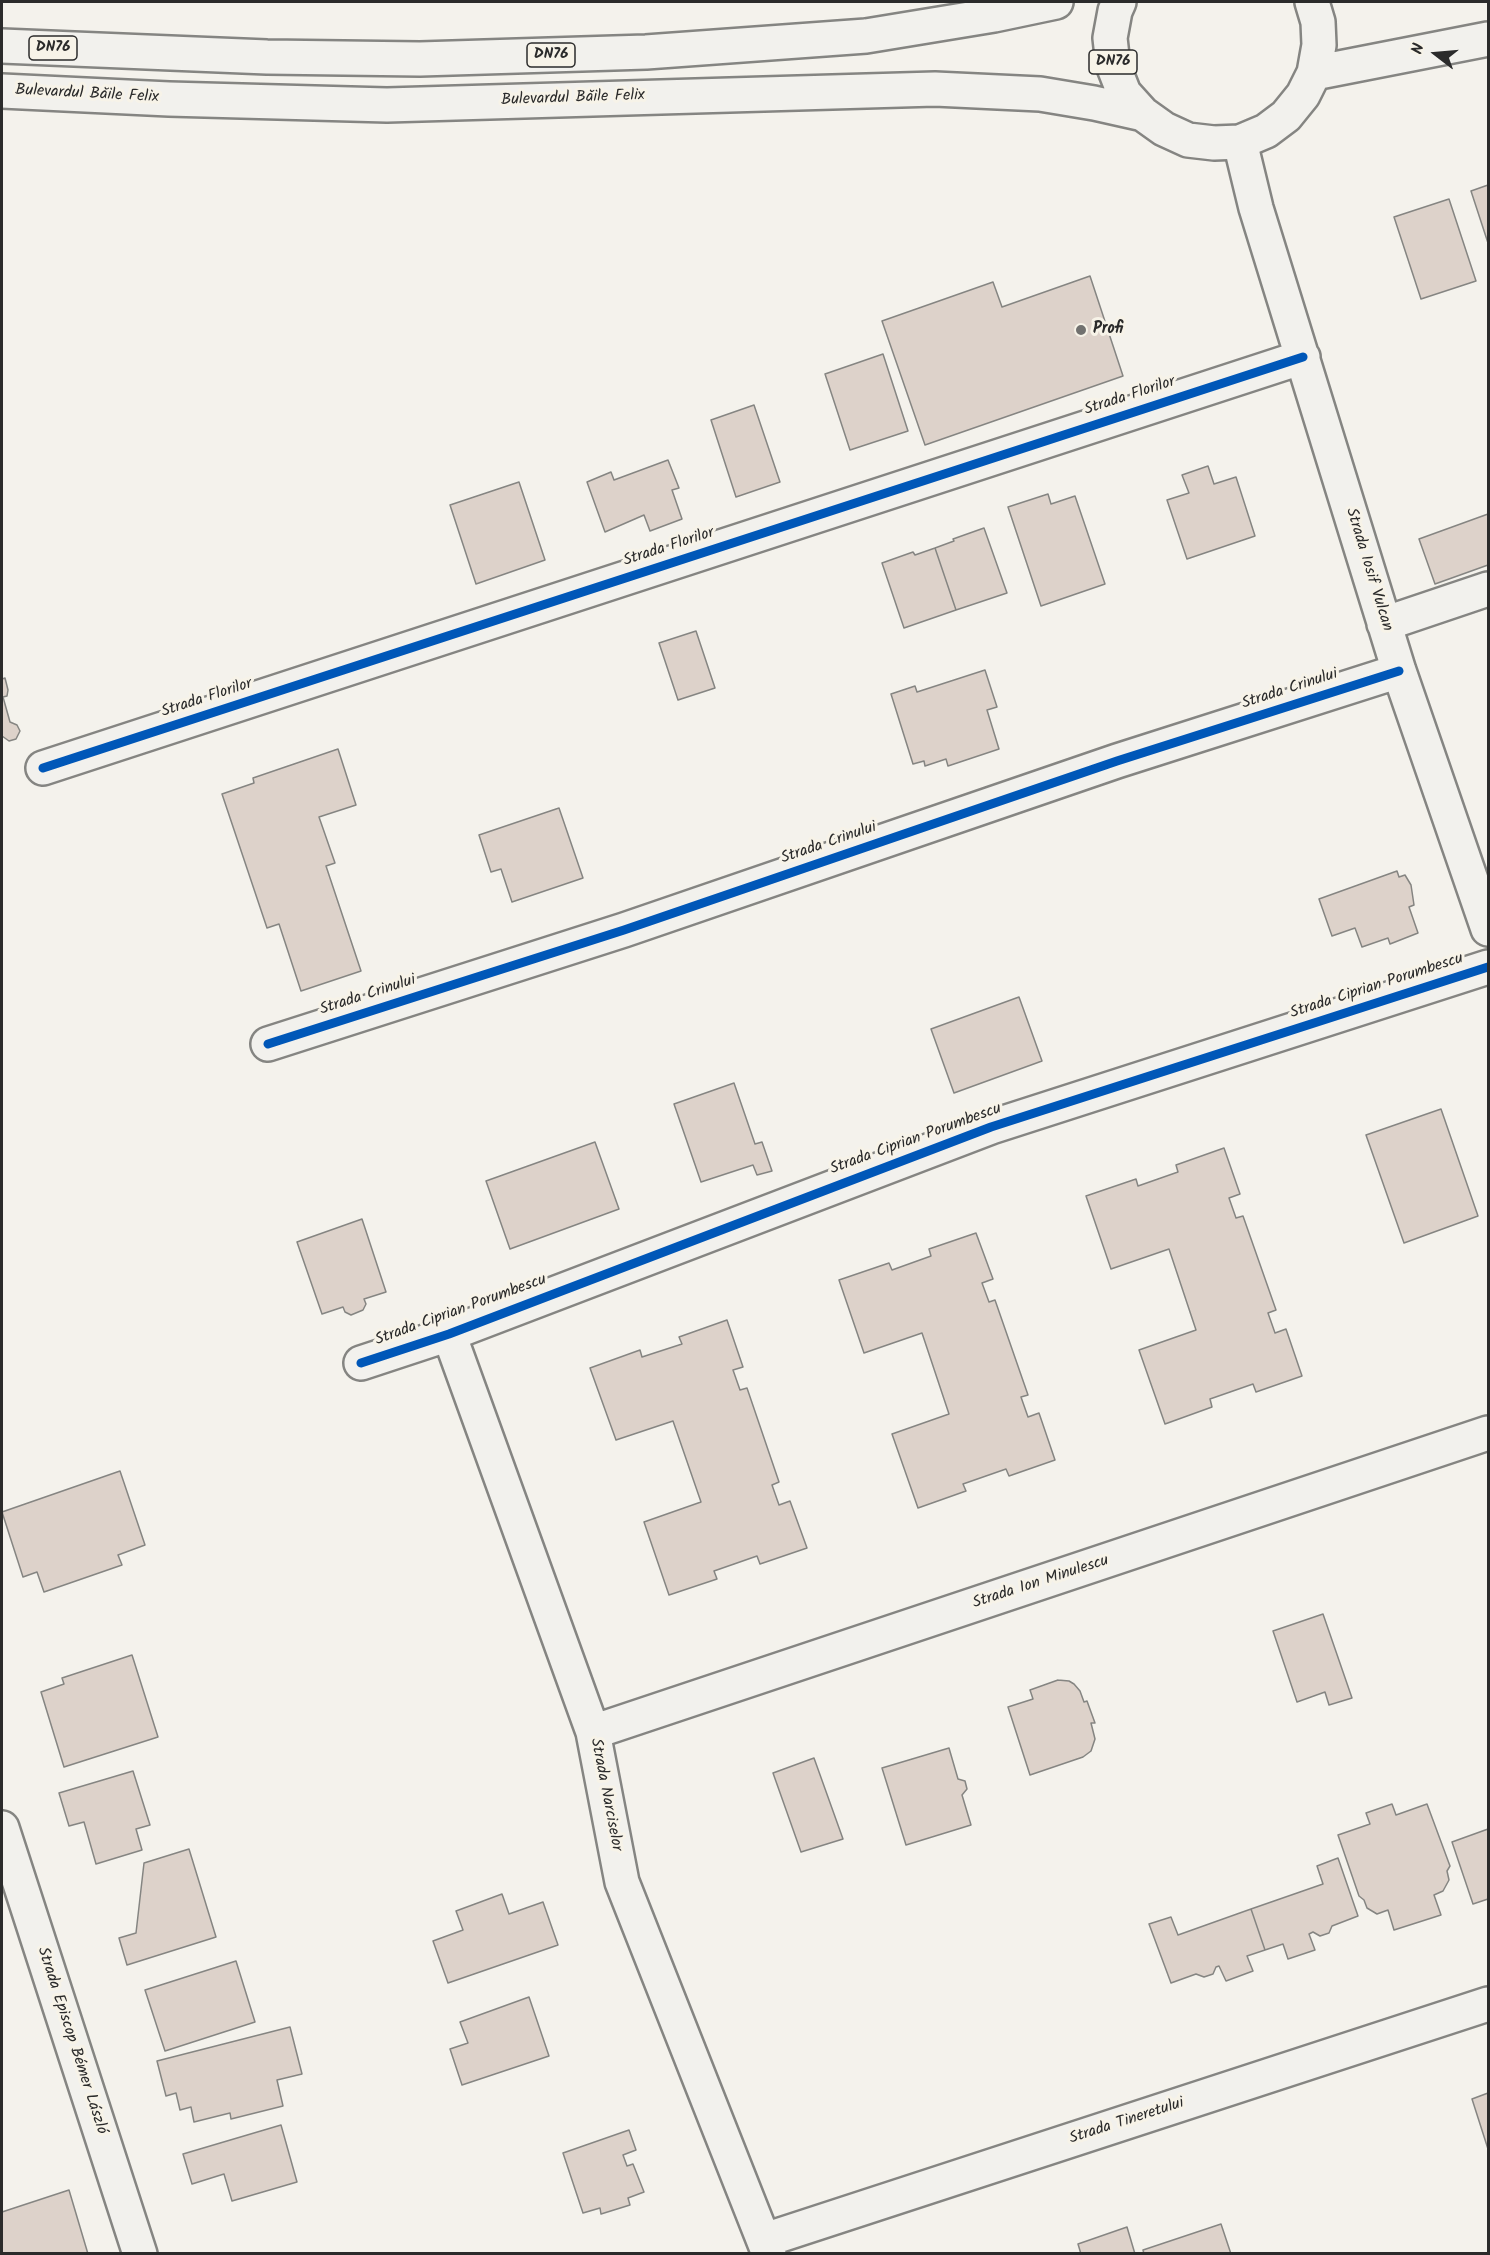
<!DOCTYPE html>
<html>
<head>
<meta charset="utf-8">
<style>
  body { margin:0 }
  #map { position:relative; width:1490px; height:2255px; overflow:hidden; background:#f4f2ec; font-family:Kalam,sans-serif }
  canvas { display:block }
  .frame { position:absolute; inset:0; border:3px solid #2b2b2b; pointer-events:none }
  .north { position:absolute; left:1406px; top:24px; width:60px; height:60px; -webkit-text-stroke:4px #f7f3e8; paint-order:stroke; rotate:286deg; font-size:16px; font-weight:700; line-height:24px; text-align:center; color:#2b2b2b }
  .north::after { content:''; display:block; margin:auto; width:21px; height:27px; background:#2b2b2b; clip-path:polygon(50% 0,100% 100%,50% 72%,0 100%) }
</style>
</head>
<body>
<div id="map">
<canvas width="1490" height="2255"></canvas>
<div class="frame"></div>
<div class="north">N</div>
</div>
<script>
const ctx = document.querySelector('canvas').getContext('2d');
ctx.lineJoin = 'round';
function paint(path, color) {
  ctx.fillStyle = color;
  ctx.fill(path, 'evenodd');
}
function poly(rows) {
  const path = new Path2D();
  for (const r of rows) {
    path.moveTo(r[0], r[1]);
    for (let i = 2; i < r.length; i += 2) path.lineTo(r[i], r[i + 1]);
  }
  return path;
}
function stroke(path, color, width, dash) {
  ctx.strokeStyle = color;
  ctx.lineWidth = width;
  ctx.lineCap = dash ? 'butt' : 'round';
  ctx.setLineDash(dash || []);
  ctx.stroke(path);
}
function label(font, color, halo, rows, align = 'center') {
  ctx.font = font + ' Kalam,sans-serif';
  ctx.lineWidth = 6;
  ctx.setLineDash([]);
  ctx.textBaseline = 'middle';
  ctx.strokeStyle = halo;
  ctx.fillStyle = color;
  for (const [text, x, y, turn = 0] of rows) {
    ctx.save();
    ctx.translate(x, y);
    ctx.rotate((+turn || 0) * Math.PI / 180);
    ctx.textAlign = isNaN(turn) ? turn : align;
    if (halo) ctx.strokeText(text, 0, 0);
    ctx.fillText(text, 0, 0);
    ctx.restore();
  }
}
const building = poly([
  [1488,185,1488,243,1471,191,1488,185],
  [1449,199,1476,281,1421,299,1394,217,1449,199],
  [1090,276,1123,376,925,445,882,321,993,282,1002,307,1090,276],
  [883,354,908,431,850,450,825,374,883,354],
  [754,405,780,482,736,497,711,420,754,405],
  [668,460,679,488,672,490,682,519,650,531,644,515,605,532,587,482,611,472,614,480,668,460],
  [1208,466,1214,484,1236,477,1255,536,1187,559,1167,500,1189,493,1182,475,1208,466],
  [519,482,545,560,476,584,450,505,519,482],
  [1048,494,1051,504,1075,496,1105,584,1041,606,1008,507,1048,494],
  [1488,514,1488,565,1435,584,1419,539,1488,514],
  [984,528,1007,593,956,610,935,548,954,541,953,539,984,528],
  [935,548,956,610,904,628,882,563,913,552,915,555,935,548],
  [696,631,715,688,678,700,659,643,696,631],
  [985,670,997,707,987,710,999,749,948,766,946,759,925,766,924,761,913,764,891,694,915,686,917,692,985,670],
  [5,678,8,690,7,696,3,697,10,722,17,725,20,731,16,739,9,741,2,736,2,679,5,678],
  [338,749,356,805,319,817,335,863,326,866,361,971,301,991,279,924,267,928,222,794,254,783,253,778,338,749],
  [559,808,583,878,512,902,501,869,491,872,479,835,559,808],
  [1397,871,1399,877,1405,875,1411,885,1414,905,1409,907,1418,933,1390,944,1388,938,1362,947,1355,928,1332,936,1319,899,1397,871],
  [1019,997,1042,1061,954,1093,931,1029,1019,997],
  [734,1083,755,1144,762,1142,772,1171,757,1175,753,1165,701,1182,674,1104,734,1083],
  [1441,1109,1478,1216,1404,1243,1366,1135,1441,1109],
  [595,1142,619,1209,510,1249,486,1181,595,1142],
  [1224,1148,1240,1194,1229,1198,1236,1218,1243,1216,1276,1310,1268,1313,1275,1333,1286,1329,1302,1376,1256,1392,1253,1384,1210,1399,1212,1407,1165,1424,1139,1350,1196,1330,1169,1249,1111,1269,1086,1196,1136,1179,1138,1186,1178,1172,1176,1165,1224,1148],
  [362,1219,386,1292,364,1299,366,1304,363,1310,351,1315,345,1312,343,1307,322,1314,297,1242,362,1219],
  [976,1233,993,1279,982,1283,989,1302,995,1300,1028,1395,1021,1397,1028,1417,1039,1413,1055,1460,1009,1476,1006,1469,963,1484,966,1491,918,1508,892,1434,949,1414,922,1333,864,1353,839,1280,889,1263,892,1270,931,1256,929,1249,976,1233],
  [727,1320,743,1367,733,1370,740,1390,747,1388,779,1482,772,1485,779,1505,790,1501,807,1548,760,1564,757,1556,714,1571,717,1579,669,1595,644,1522,701,1502,673,1421,616,1440,590,1368,640,1350,642,1357,682,1344,679,1337,727,1320],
  [120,1471,145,1545,118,1555,122,1565,44,1592,37,1572,23,1577,2,1512,120,1471],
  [1323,1614,1352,1698,1329,1705,1325,1692,1297,1702,1273,1631,1323,1614],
  [132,1655,158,1737,64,1767,41,1692,64,1684,62,1678,132,1655],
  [1058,1680,1069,1681,1074,1684,1080,1691,1084,1702,1087,1701,1095,1723,1091,1723,1095,1739,1091,1751,1083,1757,1030,1775,1008,1707,1033,1699,1030,1690,1058,1680],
  [949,1748,958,1779,965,1781,967,1789,962,1795,971,1825,906,1845,882,1768,949,1748],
  [814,1758,843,1839,801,1852,773,1773,814,1758],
  [133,1771,150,1825,136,1829,142,1850,96,1864,84,1822,69,1826,59,1793,133,1771],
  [1392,1804,1396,1815,1427,1804,1450,1866,1447,1871,1449,1880,1443,1891,1434,1895,1441,1915,1394,1930,1388,1910,1377,1914,1367,1908,1364,1900,1359,1896,1338,1835,1370,1824,1366,1813,1392,1804],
  [1488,1829,1488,1899,1473,1904,1452,1842,1488,1829],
  [189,1849,216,1937,127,1965,119,1938,136,1933,144,1863,189,1849],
  [1338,1858,1358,1916,1332,1926,1329,1933,1320,1936,1313,1932,1309,1934,1315,1950,1288,1959,1283,1944,1265,1950,1251,1909,1323,1884,1317,1866,1338,1858],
  [502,1894,509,1914,543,1902,558,1945,448,1983,433,1941,463,1930,456,1911,502,1894],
  [1251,1909,1265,1950,1247,1956,1253,1971,1226,1981,1219,1966,1216,1967,1213,1974,1204,1977,1196,1974,1171,1983,1149,1924,1171,1917,1178,1935,1251,1909],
  [236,1961,255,2022,165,2051,145,1990,236,1961],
  [529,1997,549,2056,462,2085,450,2049,468,2043,460,2022,529,1997],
  [290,2027,302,2074,277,2080,283,2106,231,2119,230,2113,194,2122,191,2107,180,2110,176,2093,166,2096,157,2061,290,2027],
  [1488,2093,1488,2149,1472,2099,1488,2093],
  [281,2125,297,2182,232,2201,224,2174,192,2184,183,2154,281,2125],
  [629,2130,636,2150,623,2155,627,2166,633,2164,644,2192,628,2198,630,2205,601,2214,600,2208,583,2213,563,2153,629,2130],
  [69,2190,88,2254,2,2254,2,2212,69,2190],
  [1221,2224,1231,2254,1144,2254,1143,2250,1221,2224],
  [1127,2227,1135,2254,1081,2254,1078,2244,1127,2227]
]);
const minor = poly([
  [1240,142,1256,208,1399,671,1488,929],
  [1384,624,1488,589],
  [43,768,1303,357],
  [268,1044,624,930,1117,761,1399,671],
  [449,1334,593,1732,622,1882,769,2254],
  [361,1363,449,1334,991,1127,1488,967],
  [593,1732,1488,1433],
  [2,1828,140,2254],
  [765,2240,1488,2004]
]);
const major = poly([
  [1119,2,1115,11,1110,38,1113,65,1124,93,1143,114,1164,129,1188,140,1214,143,1240,142,1266,131,1286,116,1303,95,1314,73,1319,45,1318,22,1312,2],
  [2,46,267,57,420,59,646,52,866,36,994,15,1056,2],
  [1314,73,1488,39],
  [2,91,169,99,387,105,935,89,1040,94,1094,103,1143,114]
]);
const cycleway = poly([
  [43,768,1303,357],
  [268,1044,624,930,1117,761,1399,671],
  [361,1363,449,1334,991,1127,1488,967]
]);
const markers = [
  [1081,330,6,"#71716f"]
];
const shields = [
  [53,48,48],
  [551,55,48],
  [1113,62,48]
];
const shieldNames = [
  ["DN76",53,48],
  ["DN76",551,55],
  ["DN76",1113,62]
];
const streetNames = [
  ["Bulevardul Băile Felix",87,95,3],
  ["Bulevardul Băile Felix",573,99,-2],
  ["Strada Florilor",1130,397,-18],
  ["Strada Florilor",669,548,-18],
  ["Strada Iosif Vulcan",1368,570,73],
  ["Strada Crinului",1290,690,-18],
  ["Strada Florilor",207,699,-18],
  ["Strada Crinului",829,844,-19],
  ["Strada Ciprian Porumbescu",1377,987,-18],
  ["Strada Crinului",368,996,-18],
  ["Strada Ciprian Porumbescu",916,1140,-20],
  ["Strada Ciprian Porumbescu",461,1311,-20],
  ["Strada Ion Minulescu",1041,1583,-18],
  ["Strada Narciselor",605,1795,79],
  ["Strada Episcop Bémer László",71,2041,72],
  ["Strada Tineretului",1127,2122,-18]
];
const poiNames = [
  ["Profi",1093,330]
];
paint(building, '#ddd2ca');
stroke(building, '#858582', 1.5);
stroke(minor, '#858582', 38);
stroke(major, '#858582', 38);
stroke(minor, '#f2f1ed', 33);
stroke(major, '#f2f1ed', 33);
stroke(cycleway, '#0057b8', 9);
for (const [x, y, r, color] of markers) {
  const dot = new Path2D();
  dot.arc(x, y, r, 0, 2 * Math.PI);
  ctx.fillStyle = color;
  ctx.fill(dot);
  stroke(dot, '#f7f3e8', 2);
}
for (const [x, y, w] of shields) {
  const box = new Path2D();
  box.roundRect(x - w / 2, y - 12, w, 24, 4.5);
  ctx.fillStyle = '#f7f3e8';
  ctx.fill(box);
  stroke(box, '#2b2b2b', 1.5);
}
label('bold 15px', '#2b2b2b', null, shieldNames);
label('16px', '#2b2b2b', '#f7f3e8', streetNames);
label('bold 16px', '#2b2b2b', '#f7f3e8', poiNames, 'left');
</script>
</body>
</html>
